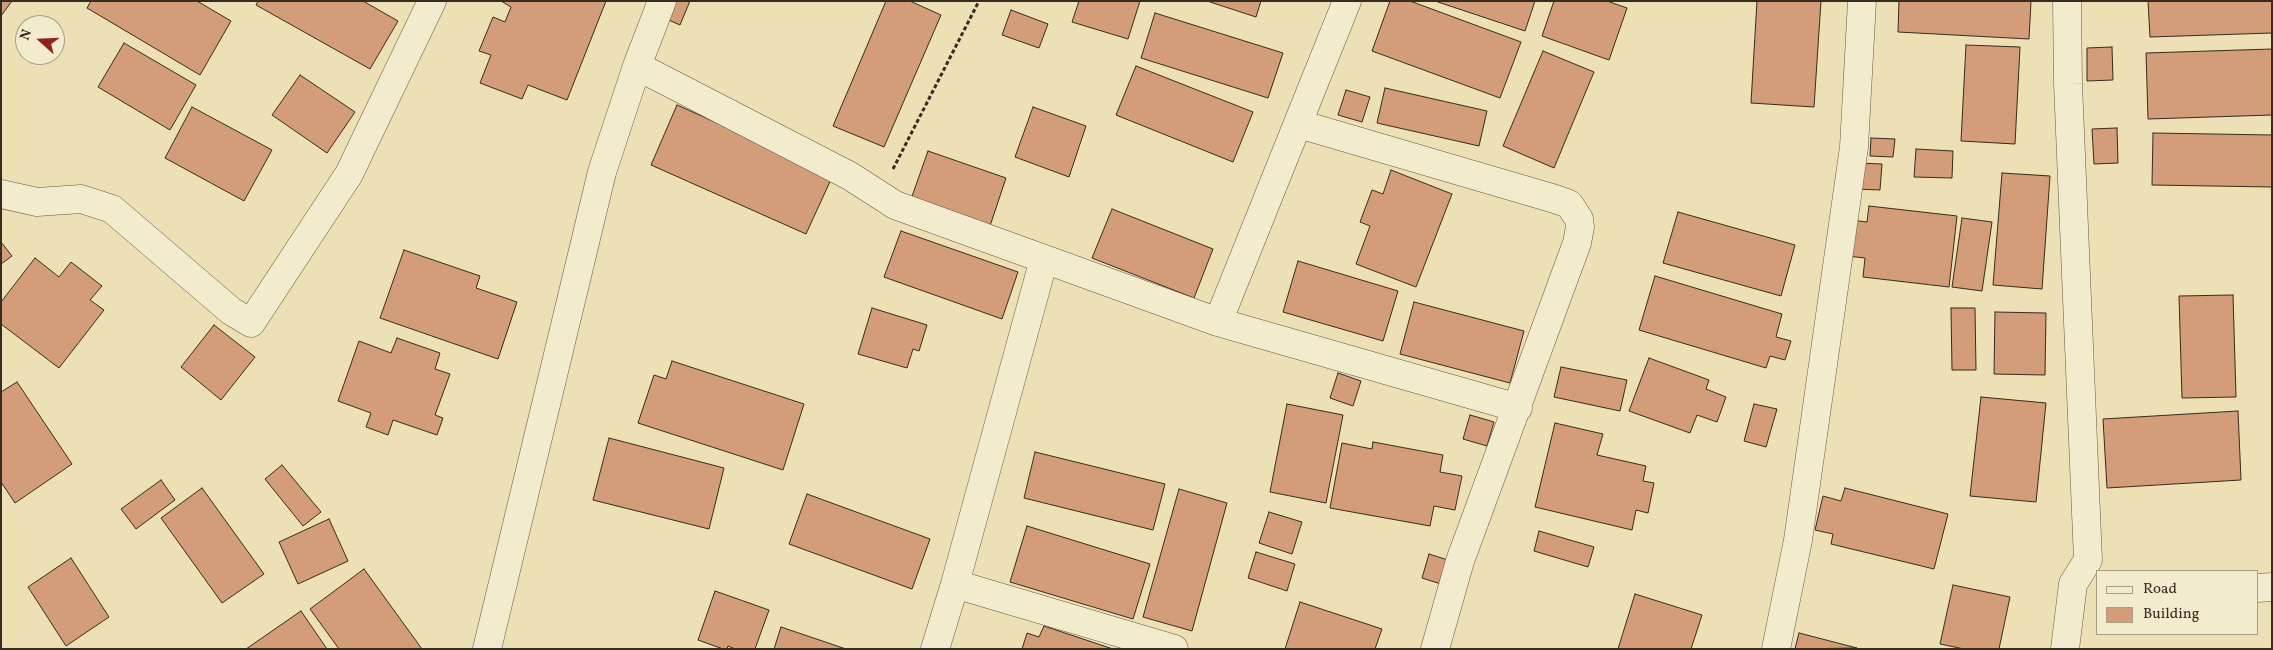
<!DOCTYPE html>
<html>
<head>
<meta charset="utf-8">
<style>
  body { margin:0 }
  #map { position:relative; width:2273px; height:650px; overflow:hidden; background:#ece0b4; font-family:Vollkorn,serif }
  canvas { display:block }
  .frame { position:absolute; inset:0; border:2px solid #382b1f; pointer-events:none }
  .legend { position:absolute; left:2096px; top:570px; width:162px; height:65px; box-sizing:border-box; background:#f3ebce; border:1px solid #a89e88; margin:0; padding:6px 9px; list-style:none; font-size:15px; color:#382b1f }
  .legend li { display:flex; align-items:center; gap:10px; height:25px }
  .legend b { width:25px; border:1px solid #a89e88 }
  .north { position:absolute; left:15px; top:15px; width:50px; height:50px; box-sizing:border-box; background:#f3ebce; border:1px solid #a89e88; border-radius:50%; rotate:290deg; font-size:14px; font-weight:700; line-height:20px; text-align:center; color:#382b1f }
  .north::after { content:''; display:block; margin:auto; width:18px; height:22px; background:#8f2418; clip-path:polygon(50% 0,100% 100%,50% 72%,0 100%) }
</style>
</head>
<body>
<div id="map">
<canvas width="2273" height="650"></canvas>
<div class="frame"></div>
<ul class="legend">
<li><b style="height:6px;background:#f3ebce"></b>Road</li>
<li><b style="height:14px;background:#d29d78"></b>Building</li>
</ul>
<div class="north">N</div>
</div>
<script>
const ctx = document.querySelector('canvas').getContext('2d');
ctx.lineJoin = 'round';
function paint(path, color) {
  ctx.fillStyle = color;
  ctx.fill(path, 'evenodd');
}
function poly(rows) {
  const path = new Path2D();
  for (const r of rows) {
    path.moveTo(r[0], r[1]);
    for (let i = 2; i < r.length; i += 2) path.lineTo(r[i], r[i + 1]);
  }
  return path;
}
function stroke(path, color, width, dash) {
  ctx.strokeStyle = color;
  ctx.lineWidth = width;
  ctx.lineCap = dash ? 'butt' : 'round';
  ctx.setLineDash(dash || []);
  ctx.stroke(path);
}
const building = poly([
  [1,1,12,1,1,16,1,1],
  [91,1,197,1,231,21,200,75,87,8,91,1],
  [258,1,363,1,398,21,370,69,256,5,258,1],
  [501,1,606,1,567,100,528,85,522,99,480,83,491,55,479,51,493,17,505,22,511,7,501,1],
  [668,1,690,1,680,25,662,17,668,1],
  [886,1,910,1,941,15,884,147,833,126,886,1],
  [1079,1,1140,1,1128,39,1072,22,1079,1],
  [1207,1,1261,1,1256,17,1207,1],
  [1390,1,1410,1,1521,42,1500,98,1372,51,1390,1],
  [1435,1,1535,1,1525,31,1435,1],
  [1554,1,1607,1,1627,8,1609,60,1542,36,1554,1],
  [1757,1,1821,1,1814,107,1751,103,1757,1],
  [1899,1,2031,1,2029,39,1898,32,1899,1],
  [2148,1,2272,1,2272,33,2150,37,2148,1],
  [1011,10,1048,24,1039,48,1002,35,1011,10],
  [1155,13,1283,53,1268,98,1141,58,1155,13],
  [124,43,196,85,170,130,98,87,124,43],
  [1966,45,2020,47,2015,144,1961,141,1966,45],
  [2112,47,2113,80,2087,81,2087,48,2112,47],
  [2272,49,2272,115,2148,119,2146,53,2272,49],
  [1543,51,1594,72,1554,168,1503,146,1543,51],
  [1136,66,1253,112,1233,162,1116,115,1136,66],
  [300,75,355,112,327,153,272,115,300,75],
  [1385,88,1487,111,1479,146,1377,123,1385,88],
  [1346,90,1370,97,1362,122,1338,115,1346,90],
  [677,105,833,175,806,234,651,165,677,105],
  [192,107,272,150,244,201,165,158,192,107],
  [1033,107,1086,126,1069,177,1015,157,1033,107],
  [2117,128,2118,163,2094,164,2092,129,2117,128],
  [2153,133,2272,135,2272,187,2152,185,2153,133],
  [1871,138,1895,139,1893,157,1870,156,1871,138],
  [1916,149,1953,151,1952,178,1914,177,1916,149],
  [928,151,1006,178,989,229,910,202,928,151],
  [1857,163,1882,164,1880,190,1855,189,1857,163],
  [1391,170,1452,194,1416,287,1356,264,1370,226,1360,222,1372,190,1383,194,1391,170],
  [2002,173,2050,176,2042,289,1993,285,2002,173],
  [1869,206,1957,216,1949,287,1863,277,1865,258,1847,256,1851,220,1867,222,1869,206],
  [1112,209,1213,249,1194,298,1092,258,1112,209],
  [1678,212,1795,245,1781,296,1663,263,1678,212],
  [1962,218,1992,222,1982,291,1952,287,1962,218],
  [901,231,1018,272,1002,319,884,277,901,231],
  [1,242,12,256,1,264,1,242],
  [404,250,480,276,476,288,517,302,498,359,380,318,404,250],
  [35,258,59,277,71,262,102,286,90,300,104,310,59,368,1,324,1,302,35,258],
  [1298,261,1398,291,1383,341,1283,312,1298,261],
  [1655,276,1782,314,1776,337,1791,341,1785,360,1770,356,1766,368,1639,330,1655,276],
  [2233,295,2236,397,2182,398,2179,296,2233,295],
  [1414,302,1524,331,1510,383,1400,354,1414,302],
  [872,308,927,325,919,351,913,349,907,368,858,354,872,308],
  [1951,308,1975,308,1976,370,1952,370,1951,308],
  [1995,312,2046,313,2045,375,1994,374,1995,312],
  [214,325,255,357,221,400,181,367,214,325],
  [397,338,440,353,435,369,450,374,435,415,443,418,437,435,393,420,388,435,366,427,371,413,338,401,359,341,391,353,397,338],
  [1649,358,1709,380,1706,389,1726,397,1717,422,1697,415,1690,433,1629,411,1649,358],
  [672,361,804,404,783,470,638,423,654,375,666,379,672,361],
  [1561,367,1627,380,1620,411,1554,397,1561,367],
  [1338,373,1361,381,1353,406,1330,398,1338,373],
  [17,382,72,464,15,503,1,482,1,392,17,382],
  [1981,397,2046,403,2036,502,1970,496,1981,397],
  [1287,404,1343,415,1326,503,1270,492,1287,404],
  [1754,404,1777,409,1766,447,1744,441,1754,404],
  [2238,411,2241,480,2107,488,2103,419,2238,411],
  [1470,415,1494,422,1487,446,1463,439,1470,415],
  [1555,423,1603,434,1597,455,1646,466,1643,481,1654,483,1648,513,1636,510,1632,530,1535,507,1555,423],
  [609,438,724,468,709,529,593,500,609,438],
  [1373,442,1443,455,1440,472,1462,476,1455,510,1434,506,1430,526,1330,508,1342,443,1372,449,1373,442],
  [1035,452,1165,484,1153,530,1024,498,1035,452],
  [282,465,321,512,303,526,265,479,282,465],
  [161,480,175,500,136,529,121,509,161,480],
  [202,488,264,574,222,603,161,518,202,488],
  [1845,488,1948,514,1934,569,1831,544,1833,534,1815,530,1823,496,1841,501,1845,488],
  [1179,489,1227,503,1192,631,1143,617,1179,489],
  [807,494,930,539,912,589,789,544,807,494],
  [1269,512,1302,522,1292,554,1259,543,1269,512],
  [329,519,348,561,298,584,279,542,329,519],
  [1027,526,1150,564,1133,619,1010,582,1027,526],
  [1539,531,1594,547,1588,567,1534,551,1539,531],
  [1256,552,1295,564,1287,591,1248,578,1256,552],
  [1429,554,1448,560,1441,584,1422,578,1429,554],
  [71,558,109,617,66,646,28,587,71,558],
  [364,569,422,649,339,649,310,609,364,569],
  [1953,585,2010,597,1999,649,1964,649,1940,644,1953,585],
  [715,591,769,610,755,649,735,649,728,646,727,649,723,649,698,640,715,591],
  [1635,594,1702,615,1691,649,1618,649,1635,594],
  [1300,602,1382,629,1375,649,1285,649,1300,602],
  [301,611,327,649,246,649,301,611],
  [1044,626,1113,649,1022,649,1027,633,1039,637,1044,626],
  [781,627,846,649,774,649,781,627],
  [1799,633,1857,648,1795,649,1799,633]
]);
const path = poly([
  [893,169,979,1]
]);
const minor = poly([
  [637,66,850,176,895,205,1218,322,1518,408],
  [1299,124,1555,199,1569,204,1579,219,1580,227,1577,243,1460,561,1435,649],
  [1,194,37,202,81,199,112,209,231,311,251,323,349,174,432,1],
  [1218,322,1347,1],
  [955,584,1174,649],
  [2257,588,2272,587],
  [487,649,602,172,637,66,662,1],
  [935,649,955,584,1044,259],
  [1776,649,1798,540,1854,147,1862,1],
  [2065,649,2073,584,2088,560,2068,84,2067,1]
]);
paint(building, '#d29d78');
stroke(building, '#382b1f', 1);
stroke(minor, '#655844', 29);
stroke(path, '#382b1f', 3, [4, 2.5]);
stroke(minor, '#f3ebce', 28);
</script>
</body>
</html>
